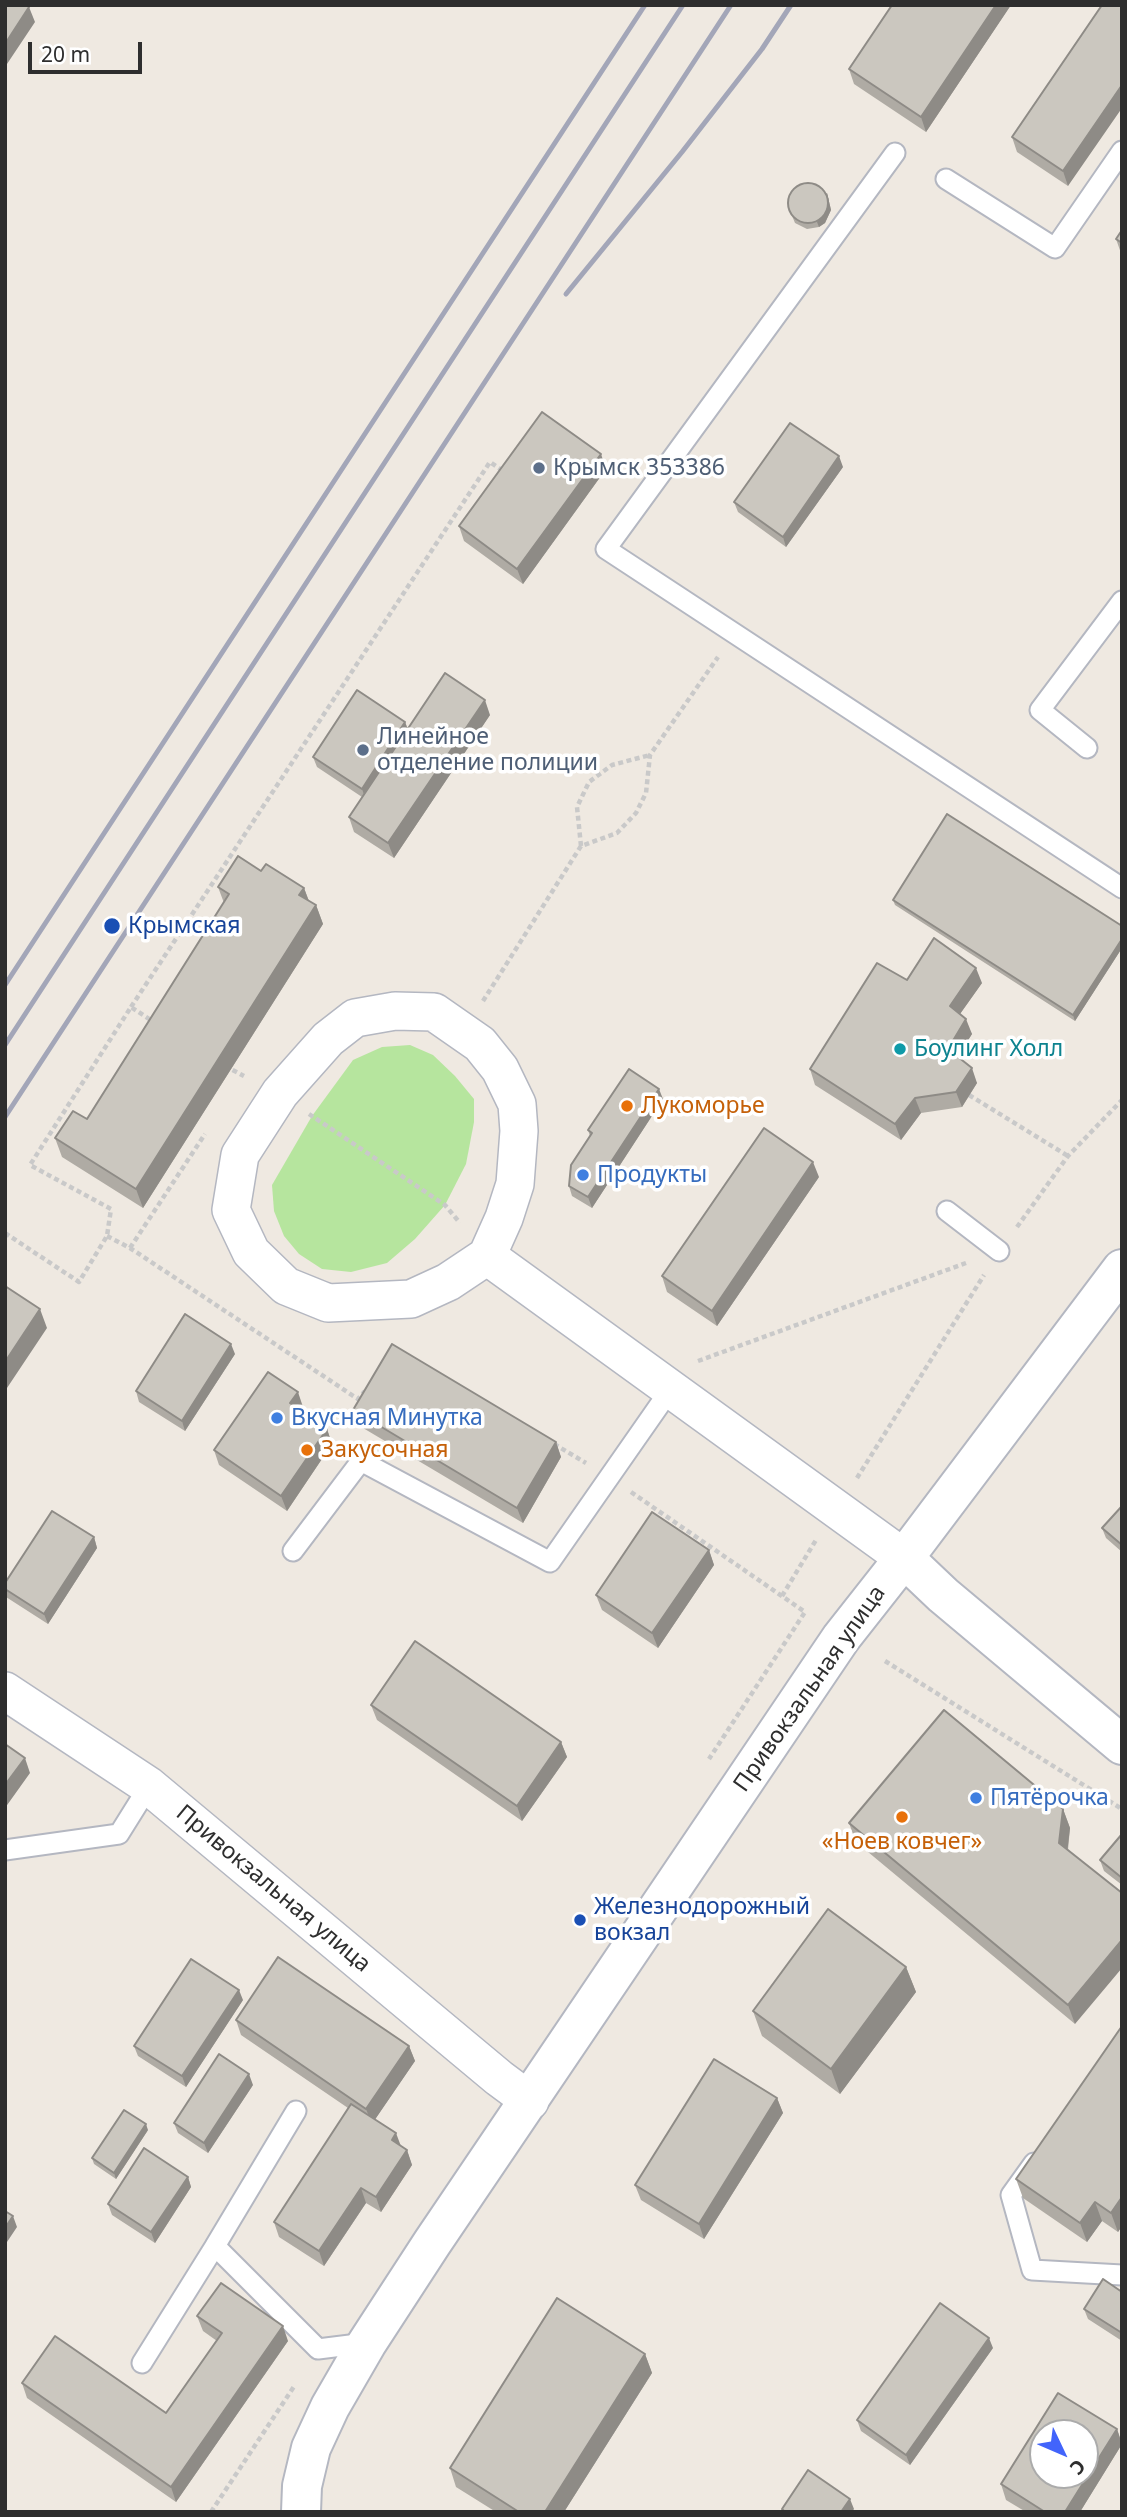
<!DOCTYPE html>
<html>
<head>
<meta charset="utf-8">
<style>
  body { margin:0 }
  #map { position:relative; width:1127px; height:2517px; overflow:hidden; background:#efe9e1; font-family:"Noto Sans",sans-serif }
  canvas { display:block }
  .frame { position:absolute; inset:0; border:7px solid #2e2e2e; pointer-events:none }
  .north { position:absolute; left:1029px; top:2419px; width:70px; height:70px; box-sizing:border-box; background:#fff; border:2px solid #ababab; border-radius:50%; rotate:134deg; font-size:19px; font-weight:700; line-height:28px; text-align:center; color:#2e2e2e }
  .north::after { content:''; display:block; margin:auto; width:24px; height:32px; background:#4264fb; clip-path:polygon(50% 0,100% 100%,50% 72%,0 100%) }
  .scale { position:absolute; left:28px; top:42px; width:114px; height:32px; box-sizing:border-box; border:4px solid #2e2e2e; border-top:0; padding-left:9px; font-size:21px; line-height:24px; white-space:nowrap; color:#2e2e2e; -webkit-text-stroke:5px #fff; paint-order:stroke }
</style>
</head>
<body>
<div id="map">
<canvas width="1127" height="2517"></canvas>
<div class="frame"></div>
<div class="north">С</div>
<div class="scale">20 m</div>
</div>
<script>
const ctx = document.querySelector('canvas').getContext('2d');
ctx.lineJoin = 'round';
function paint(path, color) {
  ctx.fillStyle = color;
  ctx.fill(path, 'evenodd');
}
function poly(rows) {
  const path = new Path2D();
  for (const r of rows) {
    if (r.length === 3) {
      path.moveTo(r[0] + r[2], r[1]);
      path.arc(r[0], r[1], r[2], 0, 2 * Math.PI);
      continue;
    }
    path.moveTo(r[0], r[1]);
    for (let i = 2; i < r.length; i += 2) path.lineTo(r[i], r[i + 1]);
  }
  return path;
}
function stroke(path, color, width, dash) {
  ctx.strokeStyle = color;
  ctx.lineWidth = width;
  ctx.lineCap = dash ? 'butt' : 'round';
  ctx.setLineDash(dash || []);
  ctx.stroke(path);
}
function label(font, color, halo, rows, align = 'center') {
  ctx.font = font + ' "Noto Sans",sans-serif';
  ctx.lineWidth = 7;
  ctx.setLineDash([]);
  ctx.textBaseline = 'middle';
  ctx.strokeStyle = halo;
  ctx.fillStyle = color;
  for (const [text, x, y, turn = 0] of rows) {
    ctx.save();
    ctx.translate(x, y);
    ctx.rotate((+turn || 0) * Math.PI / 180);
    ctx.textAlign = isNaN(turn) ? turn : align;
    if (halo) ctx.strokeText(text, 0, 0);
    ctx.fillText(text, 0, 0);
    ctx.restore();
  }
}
const green = poly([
  [410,1045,433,1055,455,1076,474,1099,474,1122,466,1164,445,1205,415,1239,387,1263,351,1272,322,1269,299,1254,284,1236,274,1211,272,1185,312,1116,353,1060,382,1047]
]);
const path = poly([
  [581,846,577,807,589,782,612,765,650,755],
  [483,1001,581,846,617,833,636,813,646,793,650,755,718,657],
  [131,1007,490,462,503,471],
  [225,1066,244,1076],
  [969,1095,1068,1156],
  [309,1114,445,1205,460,1223],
  [1017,1227,1068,1156,1122,1100],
  [5,1233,79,1282,107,1236,111,1209,30,1165,131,1007,152,1021],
  [107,1236,130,1248,358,1399,365,1391],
  [130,1248,205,1134],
  [698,1361,966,1263],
  [554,1444,586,1463],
  [857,1478,984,1275],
  [631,1492,805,1612,709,1759],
  [782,1596,816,1540],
  [885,1661,1122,1809],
  [211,2512,295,2385]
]);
const lane = poly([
  [895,153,606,549,1122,888],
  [946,179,1055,248,1122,151],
  [1087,748,1040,710,1122,601],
  [947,1211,999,1251],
  [293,1551,361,1461,550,1562,670,1390],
  [5,1850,119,1834,149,1786],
  [1034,2163,1011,2195,1032,2270,1122,2275],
  [215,2246,296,2111],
  [142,2363,215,2246,318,2349,366,2343]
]);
const street = poly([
  [395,1011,434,1012,480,1044,500,1069,517,1104,519,1131,515,1184,504,1218,487,1256,448,1282,411,1299,328,1303,286,1286,251,1252,231,1210,240,1155,280,1093,328,1039,355,1018,395,1011],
  [487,1256,904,1558],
  [5,1691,149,1786,499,2078,530,2101]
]);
const secondary = poly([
  [904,1558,943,1595,1122,1745],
  [301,2512,302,2486,311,2448,330,2407,367,2343,432,2243,841,1638,904,1558,1122,1269]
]);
const rail = poly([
  [566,294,682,152,762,49,791,5],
  [5,985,645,5],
  [5,1045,683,5],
  [5,1117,731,5]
]);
const wall = poly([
  [892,5,1011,5,926,132,854,84,849,69],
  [1102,5,1068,186,1017,152,1012,137],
  [827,193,831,210,825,223,819,227,807,229,795,223,788,206],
  [1122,230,1122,256,1116,239],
  [843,467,786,547,738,512,734,502],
  [606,469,523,584,464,541,459,526],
  [490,715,394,858,354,832,349,817,362,797,317,767,313,757,405,722,408,729],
  [261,871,304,888,309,901,316,905,323,924,143,1208,62,1157,55,1138,87,1119,224,903,218,887],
  [893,900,1122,926,1122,948,1075,1021,895,905],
  [907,980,982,983,960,1014,972,1034,957,1057,977,1083,962,1107,921,1113,901,1140,815,1085,810,1069],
  [663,1099,592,1208,572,1196,569,1186,590,1136,588,1130],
  [819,1177,717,1326,667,1292,662,1276],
  [235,1354,185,1431,139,1402,136,1391],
  [303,1407,301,1411,327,1429,332,1444,287,1511,219,1465,214,1450],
  [353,1410,556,1442,561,1457,523,1523,358,1425],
  [1122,1506,1122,1552,1106,1538,1102,1528],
  [94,1537,97,1548,48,1624,6,1597,5,1594,5,1583],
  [709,1550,714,1565,658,1648,602,1610,596,1595],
  [371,1705,561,1742,567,1757,522,1821,377,1720],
  [1063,1809,1070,1828,1068,1850,1075,2024,856,1842,849,1823],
  [1122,1834,1122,1885,1104,1871,1100,1860],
  [906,1967,916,1992,840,2094,762,2036,753,2011],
  [243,2000,186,2087,138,2056,134,2046],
  [236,2020,409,2046,415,2061,375,2119,401,2146,407,2150,412,2165,381,2212,366,2203,324,2266,279,2237,274,2222,348,2108,241,2035],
  [1122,2026,1122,2226,1118,2232,1102,2221,1087,2242,1023,2198,1016,2179],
  [253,2085,208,2153,178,2133,174,2123],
  [777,2098,783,2113,704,2239,641,2200,635,2185],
  [148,2130,116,2179,94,2164,92,2158],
  [188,2177,191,2187,155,2243,112,2215,108,2204],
  [1122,2292,1122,2341,1088,2319,1084,2309],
  [197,2316,288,2341,176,2502,27,2398,22,2383,166,2413,217,2341,203,2331],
  [993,2348,910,2465,861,2431,857,2420],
  [645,2354,652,2373,564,2512,496,2512,456,2487,450,2468],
  [1117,2429,1122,2444,1080,2512,1026,2512,1006,2500,1001,2484]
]);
const shadedWall = poly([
  [996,5,1011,5,926,132,921,117],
  [29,7,35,22,5,67,5,44],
  [1122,85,1122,108,1068,186,1063,171],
  [827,193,831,210,825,223,819,227,817,222],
  [601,454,606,469,523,584,517,569],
  [839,456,843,467,786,547,783,537],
  [485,700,490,715,394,858,388,843],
  [405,722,409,733,366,800,362,789],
  [304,888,311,907,299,895],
  [316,905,323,924,143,1208,136,1189],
  [1122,939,1122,948,1075,1021,1073,1015],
  [976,968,982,983,955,1021,950,1006],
  [966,1019,972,1034,953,1064,948,1049],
  [972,1068,977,1083,962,1107,956,1092],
  [659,1089,663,1099,592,1208,588,1197],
  [915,1098,921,1113,901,1140,895,1124],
  [813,1162,819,1177,717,1326,712,1311],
  [40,1309,47,1328,5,1391,5,1362],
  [231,1344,235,1354,185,1431,182,1421],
  [298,1392,303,1407,296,1418,290,1403],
  [327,1429,332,1444,287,1511,281,1496],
  [556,1442,561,1457,523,1523,517,1508],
  [94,1537,97,1548,48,1624,44,1614],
  [709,1550,714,1565,658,1648,652,1633],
  [561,1742,567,1757,522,1821,517,1806],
  [25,1758,30,1773,5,1808,5,1785],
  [1063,1809,1070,1828,1066,1862,1059,1843],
  [1122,1940,1122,1968,1075,2024,1068,2005],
  [906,1967,916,1992,840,2094,831,2069],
  [239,1990,243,2000,186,2087,182,2076],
  [409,2046,415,2061,372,2124,366,2109],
  [249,2074,253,2085,208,2153,204,2143],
  [777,2098,783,2113,704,2239,699,2224],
  [146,2124,148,2130,116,2179,114,2173],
  [396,2133,402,2149,392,2140],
  [407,2150,412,2165,381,2212,376,2197],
  [188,2177,191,2187,155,2243,151,2232],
  [361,2188,366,2203,324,2266,319,2251],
  [1122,2197,1122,2226,1118,2232,1111,2213],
  [1095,2202,1102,2221,1087,2242,1080,2223],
  [13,2216,17,2227,5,2245,5,2228],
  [283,2326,288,2341,176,2502,171,2487],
  [989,2338,993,2348,910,2465,906,2455],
  [645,2354,652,2373,564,2512,545,2512],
  [1117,2429,1122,2444,1080,2512,1065,2512],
  [850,2499,854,2509,852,2512,841,2512]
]);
const building = poly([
  [5,5,28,5,29,7,5,44,5,5],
  [892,5,996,5,921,117,849,69,892,5],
  [1102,5,1122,5,1122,85,1063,171,1012,137,1102,5],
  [808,203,20],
  [1122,230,1122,243,1116,239,1122,230],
  [542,412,601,454,517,569,459,526,542,412],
  [790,423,839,456,783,537,734,502,790,423],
  [445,673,485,700,388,843,349,817,445,673],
  [357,690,405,722,362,789,313,757,357,690],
  [947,814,1122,926,1122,939,1073,1015,893,900,947,814],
  [238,856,261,871,266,864,304,888,299,895,316,905,136,1189,55,1138,73,1111,87,1119,229,894,218,887,238,856],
  [934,938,976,968,950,1006,966,1019,948,1049,972,1068,956,1092,915,1098,895,1124,810,1069,877,963,907,980,934,938],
  [629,1069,659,1089,588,1197,569,1186,571,1165,592,1133,588,1130,629,1069],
  [764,1128,813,1162,712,1311,662,1276,764,1128],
  [5,1286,40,1309,5,1362,5,1286],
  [185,1314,231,1344,182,1421,136,1391,185,1314],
  [392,1344,556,1442,517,1508,353,1410,392,1344],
  [268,1372,298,1392,290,1403,327,1429,281,1496,214,1450,268,1372],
  [1122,1506,1122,1545,1102,1528,1122,1506],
  [52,1511,94,1537,44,1614,5,1589,5,1583,52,1511],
  [652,1512,709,1550,652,1633,596,1595,652,1512],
  [415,1641,561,1742,517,1806,371,1705,415,1641],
  [944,1710,1063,1809,1059,1843,1122,1893,1122,1940,1068,2005,849,1823,944,1710],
  [5,1744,25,1758,5,1785,5,1744],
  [1122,1834,1122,1878,1100,1860,1122,1834],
  [828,1909,906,1967,831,2069,753,2011,828,1909],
  [278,1957,409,2046,366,2109,236,2020,278,1957],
  [191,1959,239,1990,182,2076,134,2046,191,1959],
  [1122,2026,1122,2197,1111,2213,1095,2202,1080,2223,1016,2179,1122,2026],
  [219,2054,249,2074,204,2143,174,2123,219,2054],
  [714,2059,777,2098,699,2224,635,2185,714,2059],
  [351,2104,396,2133,392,2140,407,2150,376,2197,361,2188,319,2251,274,2222,351,2104],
  [124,2110,146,2124,114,2173,92,2158,124,2110],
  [144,2148,188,2177,151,2232,108,2204,144,2148],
  [5,2211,13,2216,5,2228,5,2211],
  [1103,2279,1122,2292,1122,2333,1084,2309,1103,2279],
  [221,2283,283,2326,171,2487,22,2383,55,2336,166,2413,222,2333,197,2316,221,2283],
  [557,2298,645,2354,545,2512,519,2512,450,2468,557,2298],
  [940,2303,989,2338,906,2455,857,2420,940,2303],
  [1058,2393,1117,2429,1065,2512,1045,2512,1001,2484,1058,2393],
  [1043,2433,1085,2433,1085,2475,1043,2475,1043,2433],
  [808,2470,850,2499,841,2512,785,2512,782,2509,808,2470]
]);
const markers = [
  [539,468,7,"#5c6f8a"],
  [363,750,7,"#5c6f8a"],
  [112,926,9,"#1a4fb4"],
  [900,1049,7,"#0f9aa8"],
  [627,1106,7,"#e8710a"],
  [583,1175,7,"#3f7fe0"],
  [277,1418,7,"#3f7fe0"],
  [307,1450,7,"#e8710a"],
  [976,1798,7,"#3f7fe0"],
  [902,1817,7,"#e8710a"],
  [580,1920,7,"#1a4fb4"]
];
const serviceNames = [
  ["Крымск 353386",553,468],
  ["Линейное",377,737],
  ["отделение полиции",377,763]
];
const transitNames = [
  ["Крымская",128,926],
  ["Железнодорожный",594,1907],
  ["вокзал",594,1933]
];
const cultureNames = [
  ["Боулинг Холл",914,1049]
];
const foodNames = [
  ["Лукоморье",641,1106],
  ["Закусочная",321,1450],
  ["«Ноев ковчег»",902,1842,"center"]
];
const shopNames = [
  ["Продукты",597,1175],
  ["Вкусная Минутка",291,1418],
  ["Пятёрочка",990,1798]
];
const streetNames = [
  ["Привокзальная улица",810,1689,-55],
  ["Привокзальная улица",273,1889,40]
];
paint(green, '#b6e59e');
stroke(lane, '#b4b7c1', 23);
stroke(street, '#b4b7c1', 40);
stroke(secondary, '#b4b7c1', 42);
stroke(path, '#c9c9c9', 4.5, [5, 3.5]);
stroke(lane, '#fff', 19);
stroke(street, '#fff', 37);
stroke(secondary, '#fff', 38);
stroke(rail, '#a3a6b8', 5);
paint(wall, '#afaba4');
paint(shadedWall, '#8e8b86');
paint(building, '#cbc7bf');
stroke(building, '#8e8b86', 2);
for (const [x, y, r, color] of markers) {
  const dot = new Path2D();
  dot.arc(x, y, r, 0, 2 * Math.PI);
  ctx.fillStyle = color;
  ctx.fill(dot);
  stroke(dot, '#fff', 2.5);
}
label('23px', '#4e5e75', '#fff', serviceNames, 'left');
label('23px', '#164399', '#fff', transitNames, 'left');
label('23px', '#0d838f', '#fff', cultureNames, 'left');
label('23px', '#c56008', '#fff', foodNames, 'left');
label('23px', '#366cbe', '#fff', shopNames, 'left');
label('23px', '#2e2e2e', '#fff', streetNames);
</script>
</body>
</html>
